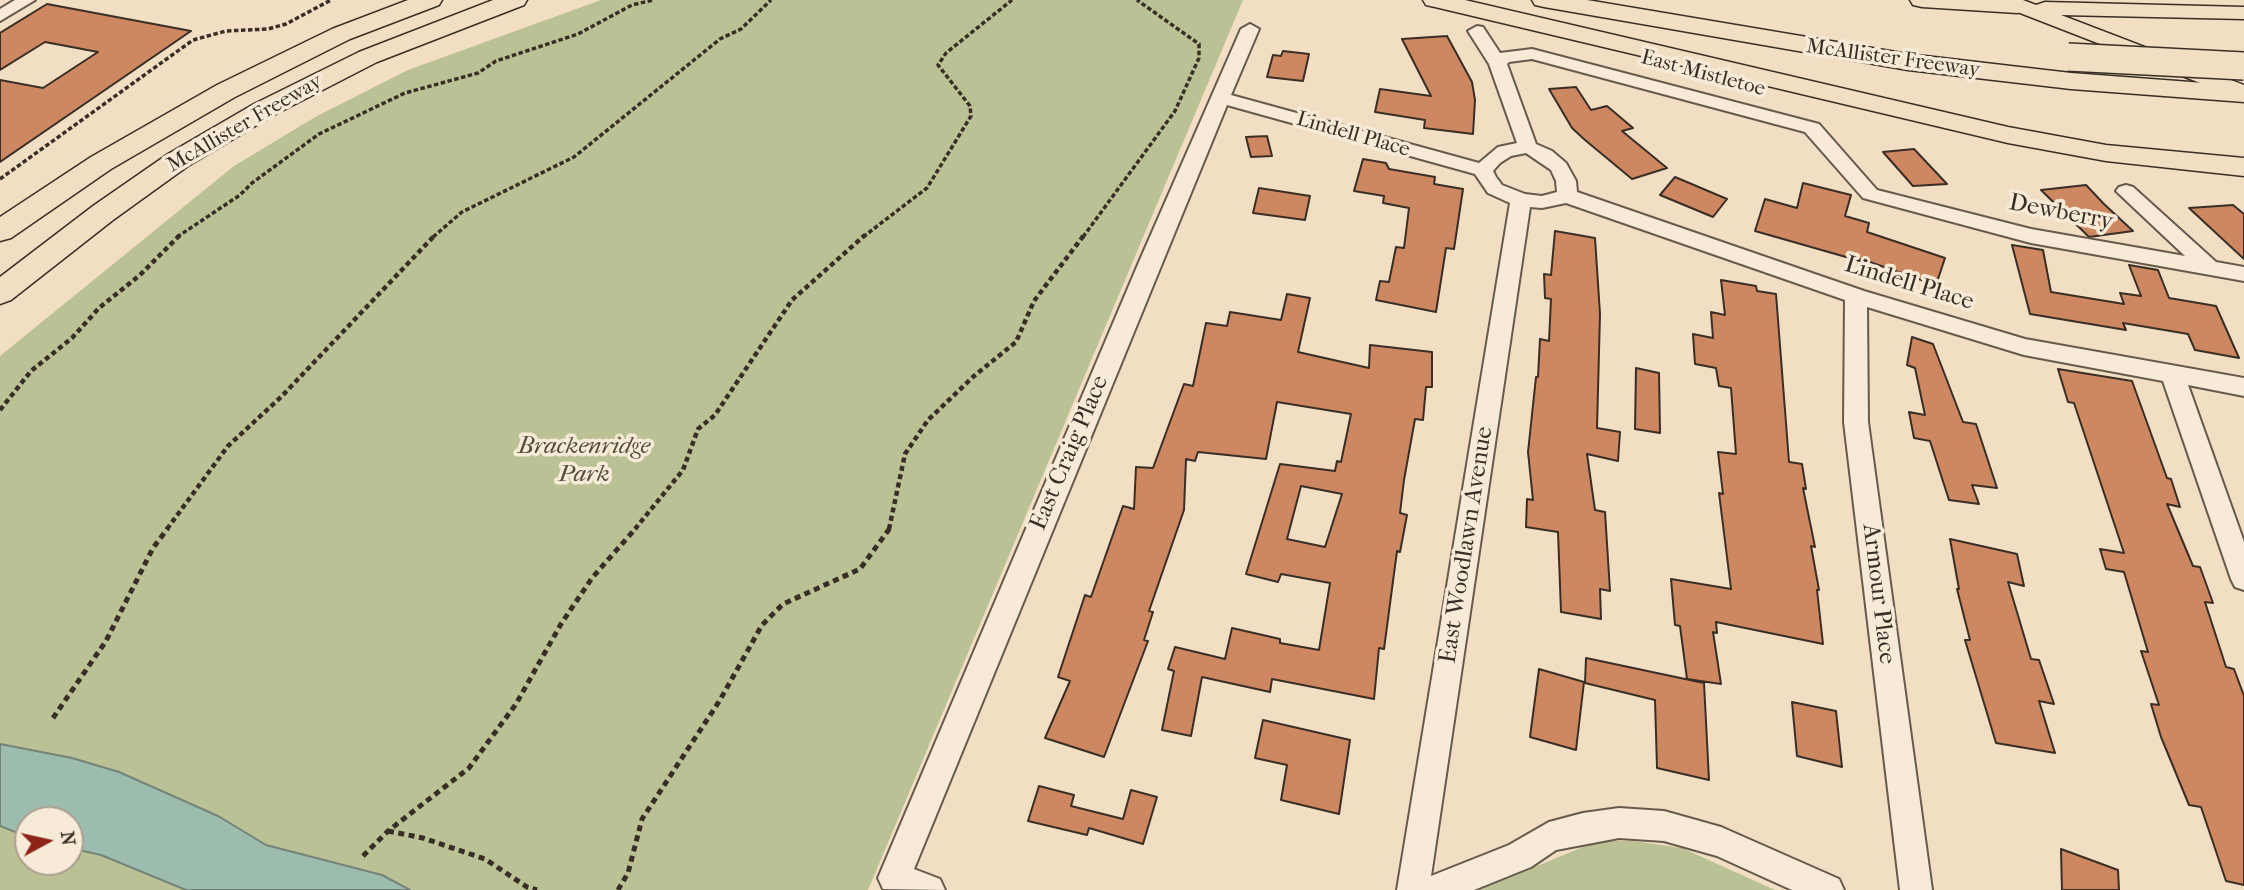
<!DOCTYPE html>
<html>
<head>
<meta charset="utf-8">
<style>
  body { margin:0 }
  #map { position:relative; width:2244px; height:890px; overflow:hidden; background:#f2dec2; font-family:"IM FELL French Canon",serif }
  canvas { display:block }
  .north { position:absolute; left:14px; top:806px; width:70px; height:70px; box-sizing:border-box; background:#f7ead7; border:2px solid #ab9f90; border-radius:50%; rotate:82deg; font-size:19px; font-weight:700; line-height:28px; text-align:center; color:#392e26 }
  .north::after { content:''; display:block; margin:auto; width:24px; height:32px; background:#8f2418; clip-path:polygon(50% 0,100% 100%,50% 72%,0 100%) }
</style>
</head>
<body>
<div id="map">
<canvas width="2244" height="890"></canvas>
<div class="north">N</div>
</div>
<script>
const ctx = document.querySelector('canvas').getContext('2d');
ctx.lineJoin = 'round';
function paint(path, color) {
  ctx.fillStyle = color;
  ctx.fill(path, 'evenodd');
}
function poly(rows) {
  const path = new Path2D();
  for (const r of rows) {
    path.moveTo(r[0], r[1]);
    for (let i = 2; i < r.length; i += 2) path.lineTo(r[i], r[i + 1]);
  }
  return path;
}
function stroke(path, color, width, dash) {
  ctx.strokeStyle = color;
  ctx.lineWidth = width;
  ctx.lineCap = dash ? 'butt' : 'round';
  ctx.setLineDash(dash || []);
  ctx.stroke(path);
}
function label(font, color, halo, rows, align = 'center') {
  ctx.font = font + ' "IM FELL French Canon",serif';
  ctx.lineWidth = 7;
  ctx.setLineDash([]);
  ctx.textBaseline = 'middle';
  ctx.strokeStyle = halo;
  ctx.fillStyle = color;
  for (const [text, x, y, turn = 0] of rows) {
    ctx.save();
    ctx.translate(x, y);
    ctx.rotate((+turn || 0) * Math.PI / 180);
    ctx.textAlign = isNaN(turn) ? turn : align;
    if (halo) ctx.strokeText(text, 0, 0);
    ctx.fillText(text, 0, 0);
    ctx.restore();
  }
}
const green = poly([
  [601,0,1243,0,868,890,0,890,0,356,234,166,317,116,408,70],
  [28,820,70,820,70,862,28,862],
  [1597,841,1633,841,1682,848,1775,890,1480,890]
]);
const water = poly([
  [0,744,72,758,119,772,218,816,266,845,382,875,410,890,186,890,101,855,70,848,70,820,28,820,28,837,0,826,0,744]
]);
const building = poly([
  [47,4,191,31,0,162,0,80,43,88,98,52,45,42,0,70,0,33,47,4],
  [1447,36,1472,82,1475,100,1473,134,1424,128,1425,120,1375,112,1380,89,1431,96,1402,39,1447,36],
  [1283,51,1309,54,1303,81,1267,77,1273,55,1281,56,1283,51],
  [1576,87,1591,110,1607,106,1633,128,1622,131,1667,168,1632,179,1585,140,1572,128,1549,89,1576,87],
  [1267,136,1272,156,1251,157,1246,137,1267,136],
  [1914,149,1947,184,1913,186,1883,152,1914,149],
  [1363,159,1386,163,1389,169,1435,177,1434,184,1463,189,1454,249,1446,248,1436,312,1376,300,1380,281,1389,282,1396,247,1404,248,1409,208,1383,203,1384,196,1354,191,1363,159],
  [1675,177,1727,199,1713,217,1660,195,1675,177],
  [1803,183,1851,195,1845,216,1869,223,1867,232,1945,258,1936,285,1861,259,1860,261,1755,231,1765,199,1797,208,1803,183],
  [2086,185,2104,204,2133,231,2089,237,2041,190,2086,185],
  [1259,188,1310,196,1305,220,1253,213,1259,188],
  [2233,205,2244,214,2244,259,2189,208,2233,205],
  [1555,231,1595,238,1600,314,1597,428,1620,432,1618,461,1587,454,1595,510,1605,512,1610,591,1600,589,1601,619,1561,612,1558,532,1526,527,1527,499,1533,500,1528,452,1536,377,1538,377,1540,339,1549,341,1551,299,1545,298,1544,274,1551,275,1555,231],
  [2012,245,2043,250,2051,292,2124,304,2120,293,2141,296,2129,265,2158,270,2169,298,2216,306,2239,358,2195,350,2188,334,2123,323,2126,330,2030,314,2012,245],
  [1721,280,1756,286,1757,291,1776,294,1789,462,1802,464,1806,489,1803,488,1815,547,1811,546,1819,590,1817,590,1823,644,1716,622,1717,633,1713,632,1721,684,1687,679,1680,626,1675,625,1671,579,1731,589,1719,493,1723,494,1718,452,1736,454,1731,388,1719,386,1716,368,1695,364,1693,334,1713,338,1711,312,1725,315,1721,280],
  [1287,294,1310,298,1298,352,1369,368,1370,345,1432,352,1432,387,1426,387,1423,420,1415,419,1404,480,1400,513,1407,515,1400,552,1397,551,1384,649,1379,648,1374,699,1272,679,1270,692,1202,677,1191,736,1162,730,1174,671,1168,669,1175,647,1225,659,1232,628,1280,639,1280,643,1319,650,1330,583,1281,574,1278,582,1246,574,1280,464,1335,471,1337,461,1341,462,1351,414,1277,402,1266,459,1198,452,1195,461,1186,459,1184,510,1149,611,1153,612,1144,640,1148,641,1104,757,1045,738,1070,681,1058,677,1085,595,1091,597,1123,506,1134,509,1136,467,1153,468,1184,384,1193,386,1206,323,1227,326,1230,312,1281,320,1287,294],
  [1301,486,1342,494,1325,547,1287,539,1301,486],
  [1912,337,1933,344,1963,422,1976,424,1997,488,1972,485,1979,504,1949,500,1930,441,1914,438,1909,412,1925,415,1915,368,1907,365,1912,337],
  [1636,368,1659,373,1660,433,1635,429,1636,368],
  [2058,369,2132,381,2167,478,2171,479,2180,507,2167,504,2193,566,2200,567,2213,603,2205,602,2226,667,2234,669,2244,696,2244,885,2226,881,2201,807,2189,805,2161,737,2151,704,2159,705,2141,651,2148,652,2124,572,2106,569,2100,549,2124,553,2074,403,2068,402,2058,369],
  [1950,539,2017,554,2024,586,2008,582,2031,659,2039,660,2054,704,2039,701,2055,753,1996,743,1965,640,1970,640,1957,589,1959,589,1950,539],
  [1586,658,1704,683,1709,780,1657,768,1655,700,1585,683,1586,658],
  [1539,669,1584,682,1576,750,1530,737,1539,669],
  [1792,702,1836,711,1842,767,1797,756,1792,702],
  [1263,720,1350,740,1339,814,1281,800,1287,765,1255,758,1263,720],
  [1039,786,1074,795,1071,806,1123,819,1131,790,1157,797,1143,844,1089,828,1087,835,1028,821,1039,786],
  [2061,849,2118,870,2119,890,2062,890,2061,849]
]);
const pathFar2 = poly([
  [0,179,193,40,226,31,268,29,286,24,331,0],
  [177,237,240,195,252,183,319,134,405,93,478,73,496,61,578,34,632,5,653,0],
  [433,237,462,212,574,157,720,39,741,29,771,0],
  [863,237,927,188,971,116,970,106,938,65,946,53,1012,0],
  [1083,237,1175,111,1199,58,1199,44,1137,0]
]);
const pathFar1 = poly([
  [0,410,31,371,72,338,99,308,140,275,180,235],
  [167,529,228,446,281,397,435,235],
  [635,529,683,470,698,429,715,415,792,300,865,235],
  [889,529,905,454,928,420,974,376,1016,342,1034,301,1084,235]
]);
const path = poly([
  [53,718,106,641,153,548,168,528],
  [388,831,423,838,485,859,527,887,537,890],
  [363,856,388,831,469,768,516,704,561,624,592,578,636,528],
  [618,890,628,873,642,819,720,700,762,625,783,604,860,569,890,528]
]);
const minor = poly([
  [15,0,35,0,0,21,0,9,15,0],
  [1250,24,1259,29,1231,95,1479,163,1498,147,1517,143,1489,64,1468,31,1477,26,1483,27,1500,53,1532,49,1819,124,1877,190,2031,229,2185,256,2116,191,2119,187,2126,185,2133,187,2216,262,2244,267,2244,281,2031,243,1863,198,1805,132,1532,59,1509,62,1507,64,1536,144,1552,151,1566,163,1576,181,1577,192,1864,291,2025,339,2244,378,2244,396,2188,385,2244,542,2244,590,2235,587,2231,579,2163,381,2024,355,1867,307,1868,422,1932,890,1900,890,1844,422,1845,300,1566,203,1542,208,1530,207,1431,876,1509,845,1549,822,1583,813,1619,808,1664,811,1721,827,1839,879,1844,890,1792,890,1717,856,1664,841,1619,838,1556,850,1531,867,1474,890,1397,890,1510,203,1488,193,1475,174,1227,105,914,869,940,879,945,890,883,889,878,878,1139,262,1241,29,1250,24],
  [1526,153,1551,170,1556,181,1557,192,1542,196,1525,194,1502,185,1496,177,1493,171,1500,163,1511,156,1526,153]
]);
const major = poly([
  [1994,0,2023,0,2036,5,2045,2,2244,7,2244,19,2061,15,2244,85,2244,100,1997,4,1994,0]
]);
const highway = poly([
  [408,0,442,0,439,5,350,39,235,97,111,169,11,238,0,241,0,217,91,157,217,85,332,29,408,0],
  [493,0,527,0,524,5,377,62,272,116,188,166,113,220,11,300,0,304,0,277,93,206,168,154,254,104,359,52,493,0],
  [1423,0,1465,0,2008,127,2106,145,2244,158,2244,176,2106,161,2008,143,1435,7,1426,5,1423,0],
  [1532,0,1587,0,1908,54,2071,73,2244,86,2244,102,2071,89,1908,70,1544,7,1535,5,1532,0],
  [1910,0,2022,0,2029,6,2026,11,2017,13,1922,7,1913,5,1910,0]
]);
const highwayBridge = poly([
  [2068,57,2244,66]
]);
const farStreetnames = [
  ["McAllister Freeway",1893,59,8],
  ["East Mistletoe",1703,74,15],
  ["McAllister Freeway",245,124,-30],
  ["Lindell Place",1353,135,16]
];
const streetNames = [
  ["Dewberry",2061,213,11],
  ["Lindell Place",1909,284,17],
  ["East Craig Place",1070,453,-67],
  ["East Woodlawn Avenue",1467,545,-81],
  ["Armour Place",1878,594,83]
];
const parkNames = [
  ["Brackenridge",584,447],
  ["Park",584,475]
];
paint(green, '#bac194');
paint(water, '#9cbdae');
stroke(water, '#748478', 2);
paint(building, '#ce8861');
stroke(building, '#392e26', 2);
stroke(minor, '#675a4d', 4);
stroke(major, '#392e26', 3);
stroke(highway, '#392e26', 3);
stroke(pathFar2, '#392e26', 3.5, [4.5, 2.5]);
stroke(pathFar1, '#392e26', 4.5, [5, 3.5]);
stroke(path, '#392e26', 5, [6, 4.5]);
paint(minor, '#f7ead7');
paint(major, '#f2dec2');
paint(highway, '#f2dec2');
stroke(highwayBridge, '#392e26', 30, []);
stroke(highwayBridge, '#f2dec2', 27);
label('21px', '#392e26', '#f7ead7', farStreetnames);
label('24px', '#392e26', '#f7ead7', streetNames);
label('italic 24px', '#534b3c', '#f7ead7', parkNames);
</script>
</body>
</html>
